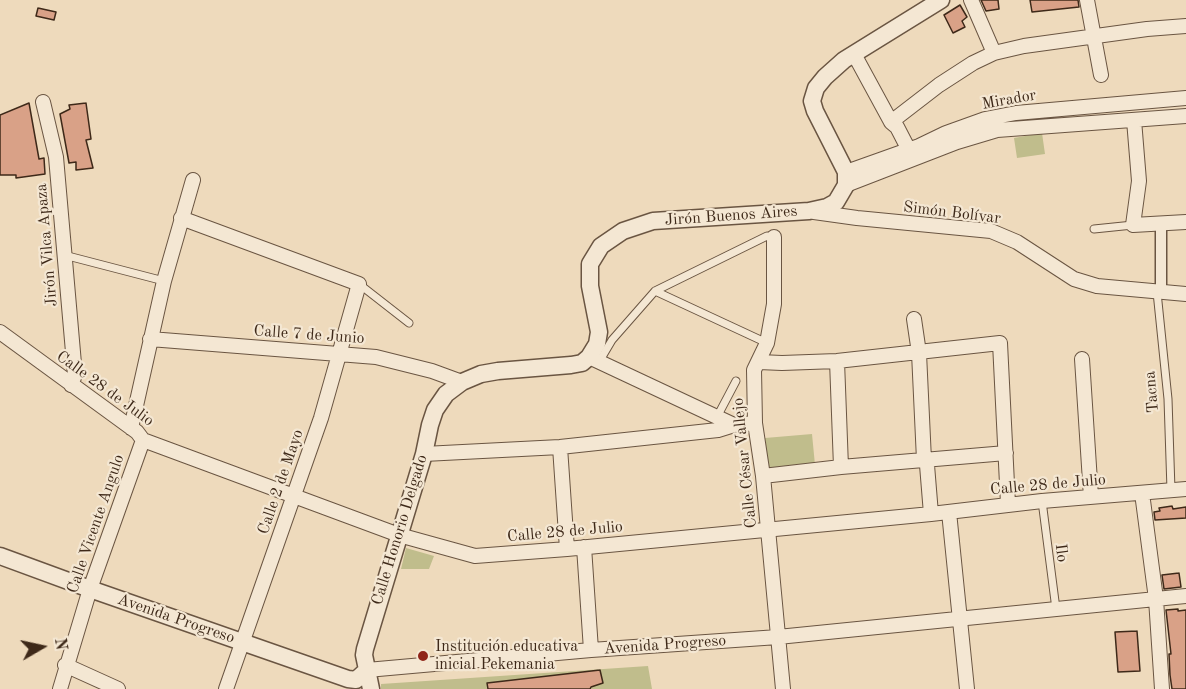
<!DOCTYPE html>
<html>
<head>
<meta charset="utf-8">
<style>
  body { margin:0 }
  #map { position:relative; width:1186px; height:689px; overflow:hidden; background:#eedabc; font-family:"Old Standard TT",serif }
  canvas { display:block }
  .north { position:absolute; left:12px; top:617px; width:60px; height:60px; -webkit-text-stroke:4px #f4e7d3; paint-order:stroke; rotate:81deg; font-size:16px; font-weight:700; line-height:24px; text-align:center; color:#3e2919 }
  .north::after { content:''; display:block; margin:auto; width:21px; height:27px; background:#3e2919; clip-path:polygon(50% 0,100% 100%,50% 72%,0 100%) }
</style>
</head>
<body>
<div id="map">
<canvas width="1186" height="689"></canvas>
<div class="north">N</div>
</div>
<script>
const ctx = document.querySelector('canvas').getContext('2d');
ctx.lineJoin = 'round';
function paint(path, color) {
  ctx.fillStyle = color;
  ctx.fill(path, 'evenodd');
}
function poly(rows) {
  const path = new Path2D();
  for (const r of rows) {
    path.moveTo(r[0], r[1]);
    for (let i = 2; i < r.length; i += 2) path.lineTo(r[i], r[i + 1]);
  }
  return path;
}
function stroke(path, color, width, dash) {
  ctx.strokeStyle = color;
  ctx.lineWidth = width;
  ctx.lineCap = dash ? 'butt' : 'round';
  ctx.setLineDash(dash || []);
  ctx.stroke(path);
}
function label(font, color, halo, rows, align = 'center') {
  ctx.font = font + ' "Old Standard TT",serif';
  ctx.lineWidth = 4.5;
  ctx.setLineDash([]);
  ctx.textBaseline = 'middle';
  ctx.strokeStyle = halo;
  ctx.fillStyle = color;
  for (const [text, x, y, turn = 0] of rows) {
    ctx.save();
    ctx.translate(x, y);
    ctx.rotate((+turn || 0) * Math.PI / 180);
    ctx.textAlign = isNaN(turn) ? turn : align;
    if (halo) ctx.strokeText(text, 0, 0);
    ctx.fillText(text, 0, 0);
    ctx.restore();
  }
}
const green = poly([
  [1042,133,1045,154,1017,158,1014,138],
  [812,434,815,465,768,469,765,438],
  [406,548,434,556,429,569,401,569],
  [648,666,652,689,381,689,381,684]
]);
const building = poly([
  [981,0,998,0,999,9,986,11,981,0],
  [1030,0,1078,0,1079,7,1032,12,1030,0],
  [960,5,967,17,962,21,965,27,953,33,944,15,960,5],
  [38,8,56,12,54,20,36,16,38,8],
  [29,103,39,159,44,158,45,174,16,178,16,175,0,175,0,115,29,103],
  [86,103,91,139,86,140,93,168,76,170,76,162,69,163,60,114,70,109,69,105,86,103],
  [1172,506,1173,509,1186,507,1186,518,1155,520,1154,512,1160,511,1159,508,1172,506],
  [1179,573,1181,587,1164,589,1162,575,1179,573],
  [1178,609,1178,611,1186,610,1186,689,1172,689,1170,675,1169,654,1171,654,1166,610,1178,609],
  [1137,631,1140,671,1118,672,1115,632,1137,631],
  [600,670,603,683,591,687,590,689,488,689,487,683,600,670]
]);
const service = poly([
  [1094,229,1133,225],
  [64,255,164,281],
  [359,284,409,323],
  [655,291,767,343],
  [1157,292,1168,399,1171,490],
  [599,362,612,340,655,291,767,236,774,237],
  [717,417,736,381],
  [1042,501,1056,609]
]);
const pedestrian = poly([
  [1157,292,1161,286,1161,223]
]);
const minor = poly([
  [971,0,994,53],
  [1087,0,1101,75],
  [854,54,891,122,897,127,912,156],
  [43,102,56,157,75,375,71,385],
  [1134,120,1139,181,1133,225,1186,222],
  [891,122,939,85,973,63,994,53,1024,46,1147,29,1186,26],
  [846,172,919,146,946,133,985,119,1016,113,1186,98],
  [846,185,957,142,997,130,1186,116],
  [814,212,857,218,991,231,1017,242,1074,279,1097,286,1186,294],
  [181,218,359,284,321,418,226,689],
  [774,237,774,304,767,343,754,370,755,423,763,476,783,689],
  [914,319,919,353,924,460,927,465,931,514],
  [0,332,137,432,143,440,399,535,475,556,567,549,931,514,1042,501,1186,489],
  [150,339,376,357,432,371,462,382],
  [589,357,734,425],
  [1082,359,1091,497],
  [837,361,841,467],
  [759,362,782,363,837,361,1000,343,1008,504],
  [131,428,164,281,193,180],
  [560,447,567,549],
  [424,454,560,447,718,430,734,425,755,423],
  [763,476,841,467,1006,453],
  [1142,493,1156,599,1162,689],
  [949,512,967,689],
  [584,547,591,650],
  [65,665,118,689],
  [367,670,591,650,778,637,1186,596],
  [60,689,90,589,143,440]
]);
const tertiary = poly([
  [0,556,90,589,348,679,356,680,367,670],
  [371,689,364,655,365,649,424,454,430,425,435,410,446,394,462,382,481,374,498,371,571,365,582,363,589,357,597,344,599,332,590,286,590,264,601,246,623,231,653,221,809,211,827,207,836,202,846,185,846,172,815,111,812,101,816,88,825,77,844,60,941,0]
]);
const markers = [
  [423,656,6,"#8f2418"]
];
const streetNames = [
  ["Mirador",1009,100,-10],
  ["Simón Bolívar",952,213,7],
  ["Jirón Buenos Aires",731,216,-4],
  ["Jirón Vilca Apaza",47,245,-95],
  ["Calle 7 de Junio",309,335,4],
  ["Calle 28 de Julio",105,389,36],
  ["Tacna",1152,392,-95],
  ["Calle César Vallejo",745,463,-96],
  ["Calle 2 de Mayo",281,482,-71],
  ["Calle 28 de Julio",1048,485,-5],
  ["Calle Vicente Angulo",96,524,-71],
  ["Calle Honorio Delgado",400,530,-73],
  ["Calle 28 de Julio",565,532,-5],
  ["Ilo",1061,553,83],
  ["Avenida Progreso",176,619,19],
  ["Avenida Progreso",665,645,-4]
];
const poiNames = [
  ["Institución educativa",435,647],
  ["inicial Pekemania",435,665]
];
paint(green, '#c0bd8c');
paint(building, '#d9a187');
stroke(building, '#3e2919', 1.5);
stroke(service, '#6a5542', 9);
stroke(pedestrian, '#6a5542', 13);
stroke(minor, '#6a5542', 16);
stroke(tertiary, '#6a5542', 19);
stroke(service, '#f4e7d3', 7);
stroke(pedestrian, '#f4e7d3', 10);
stroke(minor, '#f4e7d3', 14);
stroke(tertiary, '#f4e7d3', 16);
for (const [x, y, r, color] of markers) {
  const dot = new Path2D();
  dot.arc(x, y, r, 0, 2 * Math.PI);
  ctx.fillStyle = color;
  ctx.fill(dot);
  stroke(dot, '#f4e7d3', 2);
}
label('16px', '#3e2919', '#f4e7d3', streetNames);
label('16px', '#3e2919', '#f4e7d3', poiNames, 'left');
</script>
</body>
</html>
